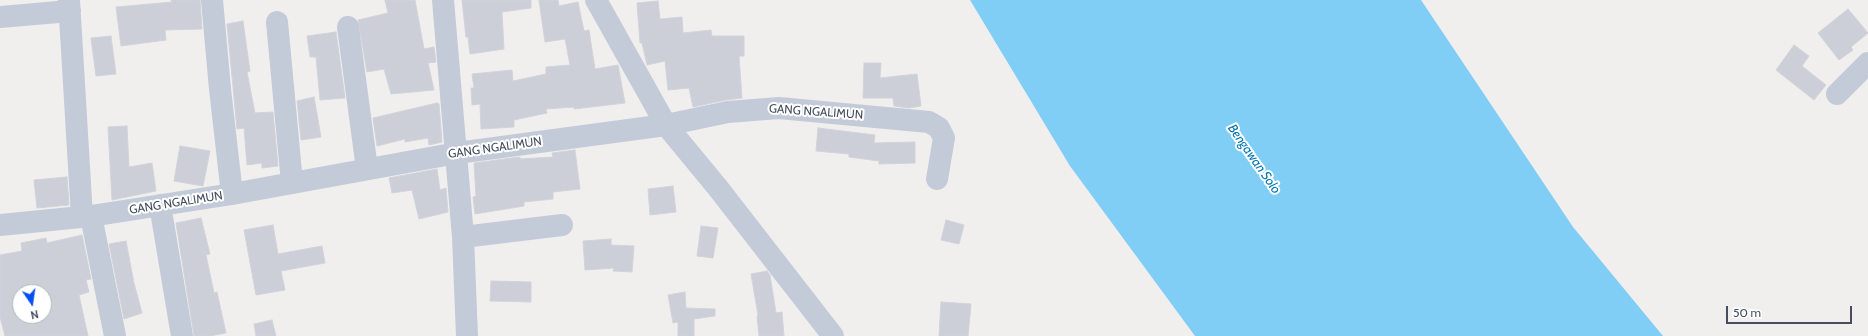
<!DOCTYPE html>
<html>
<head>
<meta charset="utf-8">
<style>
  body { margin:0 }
  #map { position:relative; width:1868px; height:336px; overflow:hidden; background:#f1eeee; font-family:Cabin,sans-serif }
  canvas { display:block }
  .north { position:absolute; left:12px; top:284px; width:40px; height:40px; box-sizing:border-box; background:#fff; border:1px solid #b4b8bf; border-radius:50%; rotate:167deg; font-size:11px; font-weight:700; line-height:16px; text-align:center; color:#444e5e }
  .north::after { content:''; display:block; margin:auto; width:14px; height:18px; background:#064ef3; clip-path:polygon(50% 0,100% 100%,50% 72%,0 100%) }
  .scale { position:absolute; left:1726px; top:306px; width:126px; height:18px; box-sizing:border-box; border:2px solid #444e5e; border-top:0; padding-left:5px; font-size:12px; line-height:14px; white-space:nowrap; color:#444e5e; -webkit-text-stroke:3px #fff; paint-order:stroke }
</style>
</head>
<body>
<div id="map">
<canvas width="1868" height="336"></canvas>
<div class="north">N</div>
<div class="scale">50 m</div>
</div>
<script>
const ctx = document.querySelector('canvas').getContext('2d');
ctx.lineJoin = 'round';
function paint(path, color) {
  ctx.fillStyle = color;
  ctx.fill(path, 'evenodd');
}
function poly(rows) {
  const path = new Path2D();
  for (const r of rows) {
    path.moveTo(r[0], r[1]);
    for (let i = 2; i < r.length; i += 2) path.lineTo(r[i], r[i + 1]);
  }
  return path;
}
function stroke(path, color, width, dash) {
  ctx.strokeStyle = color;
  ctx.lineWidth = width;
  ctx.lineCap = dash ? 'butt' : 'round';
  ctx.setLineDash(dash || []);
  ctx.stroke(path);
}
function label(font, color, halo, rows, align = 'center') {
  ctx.font = font + ' Cabin,sans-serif';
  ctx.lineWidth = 4;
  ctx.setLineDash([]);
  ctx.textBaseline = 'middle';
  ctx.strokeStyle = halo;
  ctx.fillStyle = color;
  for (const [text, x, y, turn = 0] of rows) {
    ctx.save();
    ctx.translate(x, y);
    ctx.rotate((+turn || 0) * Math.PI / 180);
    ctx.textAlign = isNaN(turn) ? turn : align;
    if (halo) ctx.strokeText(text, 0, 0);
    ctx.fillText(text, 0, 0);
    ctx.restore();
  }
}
const water = poly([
  [970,0,1421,0,1573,227,1663,336,1195,336,1070,166]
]);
const building = poly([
  [171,0,200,0,202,29,165,30,166,40,121,46,116,7,172,2,171,0],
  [385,0,415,0,424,49,434,47,436,62,428,63,434,90,391,94,384,69,367,72,358,20,388,13,385,0],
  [462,0,531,0,531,8,502,12,504,49,470,54,468,37,466,37,462,0],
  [539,0,558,0,559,6,578,2,584,31,589,30,595,69,618,65,625,103,574,109,574,107,546,109,547,113,514,120,514,127,481,129,480,104,472,105,471,88,474,88,472,74,512,70,513,81,546,74,546,67,570,65,565,39,545,42,539,0],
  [658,1,660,19,682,17,683,33,711,30,712,36,744,36,744,56,739,56,742,98,726,100,693,107,689,88,668,90,665,61,647,65,642,43,640,43,637,3,658,1],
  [1848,9,1868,33,1851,47,1853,50,1839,60,1818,33,1848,9],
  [243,21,250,71,247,72,255,113,273,112,278,166,262,168,262,163,247,165,244,128,237,129,227,24,243,21],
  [336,32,345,98,320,100,316,57,310,57,307,36,336,32],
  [111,36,116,74,96,76,91,38,111,36],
  [1794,45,1809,56,1802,66,1826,85,1814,100,1776,70,1794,45],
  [864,63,881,63,880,78,917,74,921,106,909,108,894,106,893,98,863,98,864,63],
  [314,97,321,137,301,140,297,101,314,97],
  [437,103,439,104,442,142,429,145,428,138,405,142,405,139,377,146,373,118,437,103],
  [127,126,129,167,152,163,156,191,112,200,108,127,127,126],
  [818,128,875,135,874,143,915,142,915,163,879,164,879,161,849,157,849,154,816,151,818,128],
  [180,146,210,151,203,186,174,181,180,146],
  [575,150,580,189,553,192,553,199,524,202,524,206,475,214,473,197,476,196,474,163,520,157,520,159,553,157,552,153,575,150],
  [437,169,440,190,446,188,448,212,419,219,412,190,392,193,389,178,437,169],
  [67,177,69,205,37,208,34,180,67,177],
  [673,186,676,212,650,215,648,189,673,186],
  [201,218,210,254,206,255,214,293,217,292,226,333,210,336,194,336,176,223,201,218],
  [946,220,964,225,959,244,941,240,946,220],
  [273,225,278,254,322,246,325,263,281,271,285,290,256,295,244,230,273,225],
  [701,226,718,228,713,258,697,256,701,226],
  [82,235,91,279,86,280,89,292,79,295,88,336,5,336,0,317,0,255,22,251,21,243,46,238,47,243,82,235],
  [20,292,44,292,44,316,20,316,20,292],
  [611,239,611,245,634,246,632,272,613,271,614,268,585,270,583,241,611,239],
  [126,241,134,283,142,313,124,319,109,244,126,241],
  [767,271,770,275,776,313,782,312,784,336,759,336,757,316,758,315,751,274,767,271],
  [491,281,531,282,531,302,490,301,491,281],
  [685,292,686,308,715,309,715,316,694,319,694,336,678,336,678,322,673,323,668,295,685,292],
  [941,302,971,304,968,336,939,336,941,302],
  [272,320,276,336,256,336,254,324,272,320]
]);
const minor = poly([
  [69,0,82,217],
  [212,0,220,89,232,194],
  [443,0,463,237,467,336],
  [596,0,666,125,718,188,833,336],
  [0,17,70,11],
  [277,22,292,183],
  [348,27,367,169],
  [1837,94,1868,63],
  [160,205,182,336],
  [91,216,115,336],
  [0,225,91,216,232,194,457,153,666,125,728,112,779,108,929,122,939,128,944,138,937,179],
  [463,237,562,225]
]);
const streetNames = [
  ["GANG NGALIMUN",816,112,4],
  ["GANG NGALIMUN",495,148,-8],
  ["GANG NGALIMUN",176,203,-9]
];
const waterNames = [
  ["Bengawan Solo",1254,159,55]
];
paint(water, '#80cdf5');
paint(building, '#cccfd7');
stroke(building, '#d1d3db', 1);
stroke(minor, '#c3cbd8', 22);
label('12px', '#444e5e', '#fff', streetNames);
label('italic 13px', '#0077b5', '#fff', waterNames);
</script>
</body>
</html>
